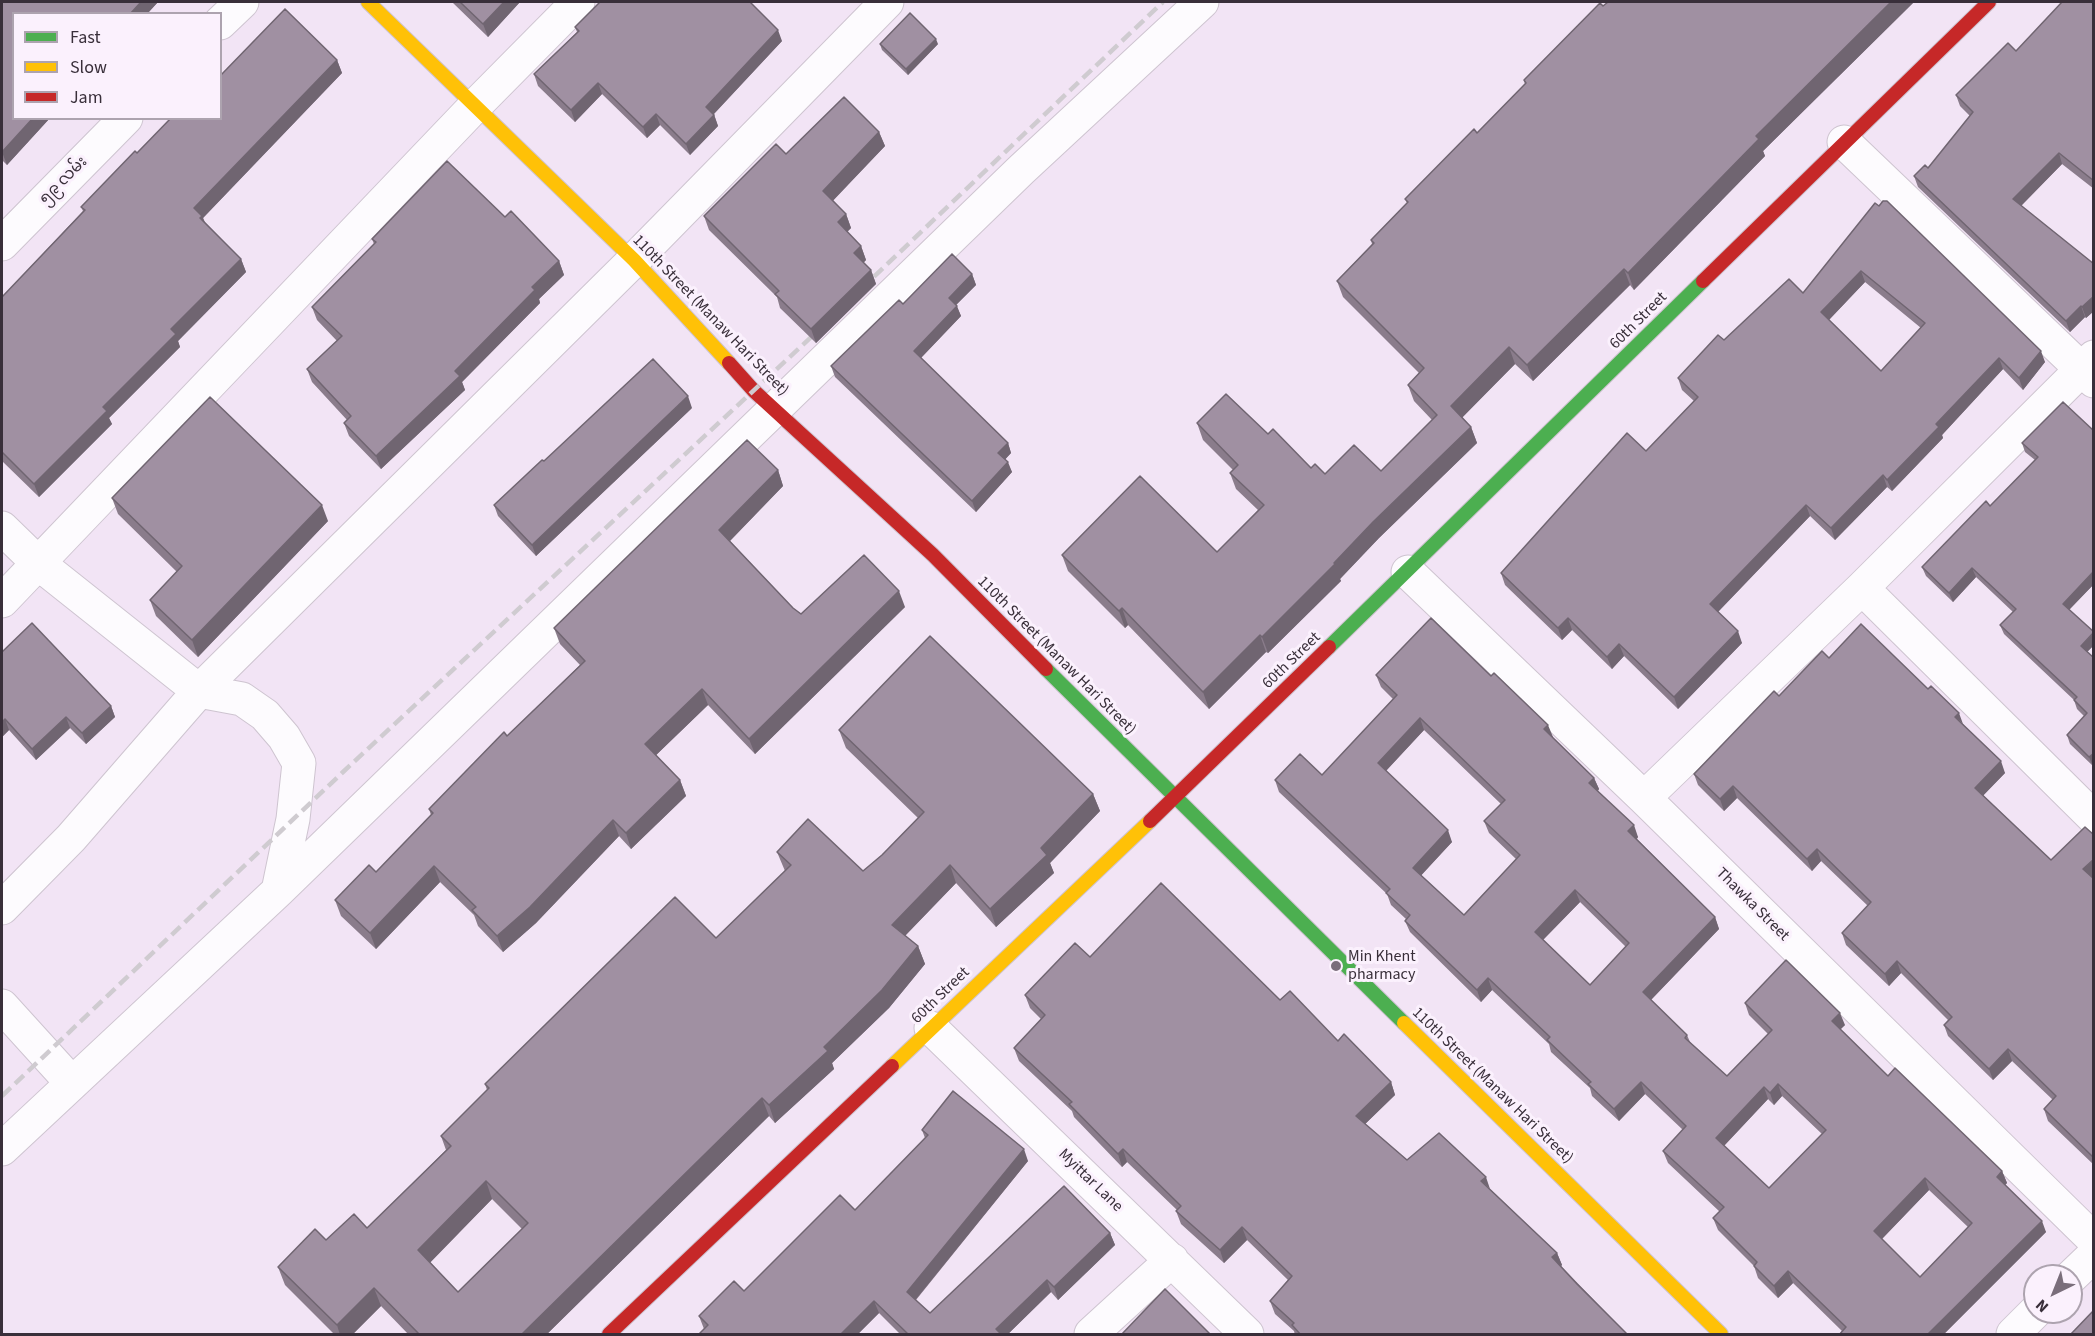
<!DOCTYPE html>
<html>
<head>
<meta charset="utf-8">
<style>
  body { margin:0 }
  #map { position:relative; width:2095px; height:1336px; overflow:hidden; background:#f2e4f5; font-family:"Source Sans 3",sans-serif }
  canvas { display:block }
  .frame { position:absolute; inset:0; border:3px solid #392f3a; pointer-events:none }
  .legend { position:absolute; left:12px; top:12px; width:210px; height:108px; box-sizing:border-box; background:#fbf1fd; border:2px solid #ada3af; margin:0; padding:8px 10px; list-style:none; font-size:18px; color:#392f3a }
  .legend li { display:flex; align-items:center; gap:12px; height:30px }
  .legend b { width:30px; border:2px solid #ada3af }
  .north { position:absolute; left:2023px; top:1264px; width:60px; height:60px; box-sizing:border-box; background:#fbf1fd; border:2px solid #ada3af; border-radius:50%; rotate:223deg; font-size:16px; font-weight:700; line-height:24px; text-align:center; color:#392f3a }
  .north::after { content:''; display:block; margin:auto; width:21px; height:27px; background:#7a6e7b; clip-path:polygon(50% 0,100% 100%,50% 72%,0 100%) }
</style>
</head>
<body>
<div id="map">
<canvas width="2095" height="1336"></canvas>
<div class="frame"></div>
<ul class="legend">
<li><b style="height:8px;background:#4caf50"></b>Fast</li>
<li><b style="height:8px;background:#ffc107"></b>Slow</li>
<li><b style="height:8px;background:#c62828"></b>Jam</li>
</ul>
<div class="north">N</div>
</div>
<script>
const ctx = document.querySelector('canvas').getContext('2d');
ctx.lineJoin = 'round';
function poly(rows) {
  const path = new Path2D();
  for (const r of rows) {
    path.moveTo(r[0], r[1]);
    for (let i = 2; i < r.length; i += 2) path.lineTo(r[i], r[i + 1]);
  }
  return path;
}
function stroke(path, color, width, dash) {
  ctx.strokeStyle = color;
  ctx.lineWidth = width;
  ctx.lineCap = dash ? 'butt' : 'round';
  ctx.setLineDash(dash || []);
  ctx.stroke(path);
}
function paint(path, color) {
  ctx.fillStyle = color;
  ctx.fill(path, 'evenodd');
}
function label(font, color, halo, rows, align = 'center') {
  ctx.font = font + ' "Source Sans 3","Noto Sans Myanmar",sans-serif';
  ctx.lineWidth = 6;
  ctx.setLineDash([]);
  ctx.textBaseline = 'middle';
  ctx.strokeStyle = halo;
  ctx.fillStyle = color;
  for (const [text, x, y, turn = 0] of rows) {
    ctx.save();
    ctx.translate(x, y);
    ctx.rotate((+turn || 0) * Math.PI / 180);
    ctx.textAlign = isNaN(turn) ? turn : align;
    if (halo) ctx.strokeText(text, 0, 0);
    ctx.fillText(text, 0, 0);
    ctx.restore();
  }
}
const street = poly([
  [220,23,242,2],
  [1844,142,2094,381],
  [2,244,126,118],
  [2,528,38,563,199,691,242,699,265,715,284,737,299,763,293,819,278,891],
  [1408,572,1644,798,2094,1240],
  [1862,588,2094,818],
  [2,601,475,106,578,2],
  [1644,798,1862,588,2094,357],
  [2,908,71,838,199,691,634,260,887,2],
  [2,1006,71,1082],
  [931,1028,1247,1334],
  [2,1149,278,891,1021,170,1202,2],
  [2071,1277,2094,1255],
  [1091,1334,1172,1260],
  [2013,1334,2035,1312]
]);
const fast = poly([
  [1329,647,1703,281],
  [1046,669,1404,1023]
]);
const slow = poly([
  [368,2,634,260,729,363],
  [1404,1023,1721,1334],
  [892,1066,1150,821]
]);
const jam = poly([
  [1703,281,1989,2],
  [729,363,754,391,933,555,1046,669],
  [1150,821,1329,647],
  [609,1334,892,1066]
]);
const rail = poly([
  [861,289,1163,2],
  [2,1096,343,772,822,327]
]);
const wall = poly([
  [2,2,158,2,147,14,14,14,14,118,50,118,7,165,2,160],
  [452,2,520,2,488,37],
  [1608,2,1914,2,1763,151,1765,156,1634,290,1630,285,1533,381,1515,364,1462,417,1471,427,1477,443,1379,538,1340,579,1341,581,1268,653,1266,652,1209,709,1128,625,1125,628,1068,571,1062,555,1217,552,1258,510,1236,489,1230,473,1233,470,1203,440,1197,423,1268,434,1311,468,1325,474,1381,471,1432,420,1414,401,1408,385,1419,373,1343,297,1337,281,1372,244,1371,240,1407,203,1405,199,1477,133,1525,84,1524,80],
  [2094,2,2094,189,2062,164,2021,206,2094,264,2094,311,2086,318,2085,317,2070,332,1918,187,1914,176,1928,168,1970,116,1960,106,1956,95],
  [575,27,782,41,714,114,718,126,690,155,660,125,647,138,602,94,575,122,538,86,534,74,577,32],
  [880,44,938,44,908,75,882,50],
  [337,60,342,73,203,218,205,222,241,259,246,272,178,341,180,347,109,418,112,424,39,497,2,461,2,297,83,211,81,207,137,153],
  [879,132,885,146,833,200,846,214,851,228,847,232,861,246,866,260,863,263,871,270,876,284,816,343,780,308,777,297,709,230,704,216,786,154],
  [1875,203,2045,362,2023,390,2003,369,1942,435,1943,438,1892,491,1887,487,1835,540,1810,516,1718,612,1742,643,1678,709,1624,656,1612,669,1572,630,1562,640,1505,585,1501,573,1646,451,1694,401,1682,390,1678,378,1724,340,1803,293],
  [1865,282,1921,328,1881,371,1829,320],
  [505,217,559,261,564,275,539,299,540,303,462,382,465,390,381,469,349,436,344,423,347,420,312,382,307,369,337,341,317,320,312,307,374,244,372,239],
  [972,274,976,285,956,305,961,316,921,358,1008,443,1011,453,1005,459,1012,472,976,512,835,377,831,366,903,304],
  [692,408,536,556,498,516,494,505],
  [2094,431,2094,584,2069,610,2094,632,2094,645,2087,652,2094,658,2094,765,2093,766,2070,744,2067,735,2084,716,2077,709,2074,700,2004,634,2000,625,2013,612,1976,577,1953,602,1926,576,1922,567,1990,506,2035,460,2025,452,2022,443],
  [778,470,783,486,730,541,793,608,801,614,905,607,755,754,708,705,656,755,680,780,686,796,631,849,619,836,536,923,503,952,478,926,474,915,440,882,376,949,341,916,335,900,376,872,431,815,429,809,507,736,580,665,560,644,554,628],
  [112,498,328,521,198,657,156,616,150,600,177,572,118,514],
  [2,652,111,706,115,717,86,744,70,728,36,760,9,730,2,737],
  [1829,658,1963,724,2005,773,1983,795,2051,860,2094,875,2091,877,2094,879,2094,1165,2048,1121,2044,1109,2053,1100,2012,1061,1993,1080,1948,1036,1944,1025,1948,1020,1901,973,1889,986,1846,945,1842,933,1868,906,1821,861,1812,871,1737,798,1724,811,1698,785,1694,774,1779,696],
  [1376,675,1553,737,1552,737,1594,778,1599,789,1598,791,1638,837,1637,839,1715,917,1719,929,1651,1000,1687,1035,1690,1042,1727,1076,1768,1034,1749,1015,1745,1003,1845,1025,1840,1029,1888,1076,2002,1171,2007,1183,2005,1185,2046,1232,1943,1335,1839,1335,1842,1331,1793,1283,1778,1298,1758,1278,1754,1266,1718,1230,1713,1218,1720,1212,1668,1163,1663,1151,1683,1130,1645,1094,1619,1121,1592,1096,1590,1088,1551,1052,1549,1044,1492,990,1481,1002,1410,932,1405,921,1406,919,1391,905,1387,894,1279,792,1275,780,1322,775,1393,699,1381,687],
  [1424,730,1501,804,1484,821,1489,833,1516,859,1464,915,1421,875,1452,842,1386,771],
  [1580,902,1626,947,1590,985,1543,940],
  [1782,1096,1822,1134,1769,1188,1724,1146,1768,1099,1774,1105],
  [1929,1190,1968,1227,1920,1277,1882,1239],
  [839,730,1093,794,1100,811,1050,863,1054,873,996,927,956,883,905,936,918,946,925,964,889,1008,832,1063,834,1069,775,1123,769,1116,546,1335,409,1335,381,1306,352,1335,335,1335,285,1285,278,1267,326,1240,367,1228,446,1150,441,1136,487,1090,485,1084,716,938,785,871,777,852,863,871,882,855,918,818,846,748],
  [492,1199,522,1229,458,1292,430,1262],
  [1090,957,1280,1000,1338,1041,1391,1082,1395,1095,1365,1124,1407,1160,1490,1189,1557,1253,1562,1265,1561,1266,1628,1335,1295,1335,1294,1331,1275,1314,1270,1301,1288,1280,1247,1240,1224,1263,1181,1224,1176,1211,1177,1210,1127,1162,1122,1167,1074,1117,1072,1111,1019,1061,1014,1048,1041,1019,1030,1008,1025,995],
  [922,1130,1028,1161,916,1300,930,1313,1110,1233,1115,1245,1058,1300,1051,1292,1007,1335,901,1335,879,1313,857,1335,698,1335,704,1329,699,1316,744,1291,855,1210,925,1138]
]);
const shadedWall = poly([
  [141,2,158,2,147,14,130,14],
  [504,2,520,2,488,37,483,24],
  [1891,2,1914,2,1763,151,1765,156,1634,290,1628,273,1756,136],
  [778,30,782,41,710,118,706,107],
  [936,39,938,44,908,75,906,69],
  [337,60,342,73,203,218,207,229,194,208],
  [598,83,602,94,575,122,571,110],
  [656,114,660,125,647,138,643,127],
  [714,115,718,126,690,155,686,144],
  [33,118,50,118,7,165,2,152],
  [879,132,885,146,829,205,823,191],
  [2059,153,2062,164,2017,210,2013,199],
  [846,214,851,228,843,236,838,222],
  [861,246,866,260,859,267,854,253],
  [241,259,246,272,178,341,180,347,109,418,112,424,39,497,34,484,171,329],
  [559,261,564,275,539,299,540,303,462,382,465,390,381,469,376,456,532,287],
  [1624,269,1630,285,1533,381,1527,365],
  [871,270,876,284,816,343,811,329],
  [1861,271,1865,282,1825,324,1821,312],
  [972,274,976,285,953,308,949,298],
  [2094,296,2094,311,2086,318,2082,307],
  [957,306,961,316,918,361,914,351],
  [2081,306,2085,317,2070,332,2066,321],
  [1509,347,1515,364,1457,423,1451,406],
  [2041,351,2045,362,2023,390,2019,378],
  [1999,358,2003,369,1942,435,1943,438,1892,491,1887,480,1936,424],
  [688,396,692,408,536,556,532,545],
  [1471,427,1477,443,1379,538,1340,579,1341,581,1268,653,1262,637,1373,522],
  [1008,443,1011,453,1002,463,998,453],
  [1008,462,1012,472,976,512,972,501],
  [778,470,783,486,725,546,719,530],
  [1883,475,1887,487,1835,540,1831,528],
  [322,505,328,521,198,657,192,640],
  [1806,505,1810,516,1714,616,1710,604],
  [1972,568,1976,577,1953,602,1949,593],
  [2094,571,2094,584,2066,613,2063,604],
  [899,591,905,607,755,754,749,739],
  [1122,608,1128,625,1125,628,1119,611],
  [1568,618,1572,630,1562,640,1558,628],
  [1738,631,1742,643,1678,709,1674,697],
  [2094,633,2094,645,2084,655,2081,646],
  [1260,635,1266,652,1209,709,1203,692],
  [1619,644,1624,656,1612,669,1607,657],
  [702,689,708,705,651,760,645,744],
  [111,706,115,717,86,744,82,733],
  [1959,713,1963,724,1955,717],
  [66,717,70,728,36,760,32,749],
  [1420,718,1424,730,1382,775,1378,763],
  [5,719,9,730,2,737,2,722],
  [1548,725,1553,737,1548,741,1544,729],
  [2094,753,2094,765,2093,766,2089,757],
  [2001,761,2005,773,1980,799,1975,788],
  [1594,778,1599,789,1594,795,1589,783],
  [680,780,686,796,631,849,626,833],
  [1733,786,1737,798,1724,811,1720,799],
  [1093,794,1100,811,1050,863,1054,873,996,927,990,909,1041,848],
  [613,820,619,836,536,923,503,952,497,936],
  [1634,825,1638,837,1633,843,1628,831],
  [1448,830,1452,842,1417,880,1413,868],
  [1817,849,1821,861,1812,871,1807,859],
  [2094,859,2094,875,2087,881,2083,869],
  [950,865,956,883,898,943,892,925],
  [434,866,440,882,376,949,370,933],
  [1575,890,1580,902,1539,944,1535,932],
  [1715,917,1719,929,1647,1004,1643,992],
  [918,946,925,964,889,1008,832,1063,834,1069,775,1123,769,1105],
  [1897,961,1901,973,1889,986,1885,974],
  [1488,978,1492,990,1481,1002,1477,990],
  [1840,1013,1845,1025,1837,1033,1832,1021],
  [2008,1049,2012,1061,1993,1080,1989,1069],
  [1391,1082,1395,1095,1360,1129,1356,1116],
  [1641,1082,1645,1094,1619,1121,1614,1109],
  [1778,1084,1782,1096,1774,1105,1770,1093],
  [1764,1087,1768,1099,1720,1150,1716,1138],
  [762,1098,769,1116,546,1335,521,1335],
  [1024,1149,1028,1161,912,1304,907,1292],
  [1123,1149,1127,1162,1122,1167,1118,1154],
  [2002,1171,2007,1183,2001,1189,1997,1177],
  [1486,1177,1490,1189,1481,1181],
  [1925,1178,1929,1190,1878,1243,1874,1231],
  [486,1181,492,1199,425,1268,418,1250],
  [2042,1221,2046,1232,1943,1335,1927,1335],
  [1242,1227,1247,1240,1224,1263,1220,1250],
  [1110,1233,1115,1245,1058,1300,1054,1287],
  [1557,1253,1562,1265,1557,1270,1552,1257],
  [1788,1271,1793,1283,1778,1298,1774,1286],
  [1047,1280,1051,1292,1007,1335,998,1335,996,1329],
  [374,1288,381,1306,352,1335,340,1335,337,1325],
  [874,1301,879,1313,857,1335,840,1335]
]);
const building = poly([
  [2,2,141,2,130,14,14,14,14,118,33,118,2,152,2,2],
  [460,2,504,2,483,24,460,2],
  [600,2,750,2,778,30,706,107,714,115,686,144,656,114,643,127,598,83,571,110,534,74,579,31,575,27,600,2],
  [1608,2,1891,2,1756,136,1759,139,1628,273,1624,269,1527,365,1509,347,1451,406,1471,427,1373,522,1334,563,1335,564,1262,637,1260,635,1203,692,1122,608,1119,611,1062,555,1140,476,1217,552,1264,505,1230,473,1238,465,1197,423,1226,394,1268,434,1273,429,1311,468,1315,464,1325,474,1354,445,1381,471,1437,415,1408,385,1424,368,1337,281,1374,243,1371,240,1408,202,1405,199,1474,129,1477,133,1526,83,1524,80,1600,3,1603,6,1608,2],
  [2062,2,2094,2,2094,181,2059,153,2013,199,2094,264,2094,296,2082,307,2081,306,2066,321,1914,176,1925,165,1928,168,1973,112,1956,95,2008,43,2016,51,2062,2],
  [285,9,337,60,194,208,202,216,200,218,241,259,171,329,176,334,103,407,107,411,34,484,2,452,2,297,85,210,81,207,135,151,137,153,171,118,220,118,220,76,285,9],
  [910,13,936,39,906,69,880,44,910,13],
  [844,97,879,132,823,191,846,214,838,222,861,246,854,253,871,270,811,329,775,294,779,291,704,216,776,144,786,154,844,97],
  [447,161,505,217,511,211,559,261,532,287,535,290,455,371,460,376,376,456,344,423,351,416,307,369,342,336,312,307,376,242,372,239,447,161],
  [1883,201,1887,201,2041,351,2019,378,1999,358,1936,424,1939,427,1887,480,1883,475,1831,528,1806,505,1710,604,1738,631,1674,697,1619,644,1607,657,1568,618,1558,628,1501,573,1627,433,1646,451,1698,397,1678,378,1718,335,1724,340,1789,279,1803,293,1875,203,1879,206,1883,201],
  [1861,271,1925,323,1881,371,1821,312,1861,271],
  [952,254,972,274,949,298,957,306,914,351,1008,443,998,453,1008,462,972,501,831,366,899,300,903,304,952,254],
  [653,359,688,396,532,545,494,505,542,460,544,461,653,359],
  [210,397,322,505,192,640,150,600,182,566,112,498,210,397],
  [2063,402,2094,431,2094,571,2063,604,2094,632,2081,646,2094,658,2094,753,2089,757,2067,735,2087,713,2074,700,2077,697,2000,625,2016,609,1972,568,1949,593,1922,567,1986,501,1990,506,2038,457,2022,443,2063,402],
  [747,440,778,470,719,530,793,608,801,614,864,555,899,591,749,739,702,689,645,744,680,780,626,833,613,820,530,907,497,936,472,910,476,907,434,866,370,933,335,900,369,865,376,872,433,813,429,809,504,732,507,736,585,661,554,628,747,440],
  [1431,618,1491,676,1494,673,1548,725,1544,729,1594,778,1589,783,1634,825,1628,831,1715,917,1643,992,1687,1035,1685,1038,1727,1076,1772,1030,1745,1003,1786,960,1840,1013,1832,1021,1888,1076,1895,1068,2002,1171,1997,1177,2042,1221,1927,1335,1839,1335,1846,1327,1788,1271,1774,1286,1754,1266,1757,1262,1713,1218,1724,1207,1663,1151,1686,1126,1641,1082,1614,1109,1588,1084,1591,1082,1547,1040,1550,1037,1488,978,1477,990,1405,921,1410,915,1386,893,1390,889,1275,780,1300,754,1322,775,1397,695,1376,675,1431,618],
  [1420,718,1505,800,1484,821,1520,855,1464,915,1413,868,1448,830,1378,763,1420,718],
  [1575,890,1629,943,1590,985,1535,932,1575,890],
  [1778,1084,1826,1130,1769,1188,1716,1138,1764,1087,1770,1093,1778,1084],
  [1925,1178,1972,1223,1920,1277,1874,1231,1925,1178],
  [32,623,111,706,82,733,66,717,32,749,5,719,2,722,2,652,32,623],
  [1861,624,1928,689,1931,686,1959,713,1955,717,2001,761,1975,788,2051,860,2085,827,2094,835,2094,859,2083,869,2094,879,2094,1158,2044,1109,2056,1096,2008,1049,1989,1069,1944,1025,1952,1017,1897,961,1885,974,1842,933,1871,902,1817,849,1807,859,1733,786,1720,799,1694,774,1774,691,1779,696,1822,651,1829,658,1861,624],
  [930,636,1093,794,1041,848,1047,855,990,909,950,865,892,925,918,946,882,990,824,1047,828,1051,769,1105,762,1098,521,1335,420,1335,374,1288,337,1325,278,1267,315,1229,326,1240,354,1214,367,1228,451,1146,441,1136,489,1088,485,1084,675,897,716,938,791,865,777,852,808,819,863,871,882,855,924,812,839,730,930,636],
  [486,1181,528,1223,458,1292,418,1250,486,1181],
  [1161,883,1280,1000,1290,991,1338,1041,1344,1034,1391,1082,1356,1116,1407,1160,1439,1133,1486,1177,1481,1181,1557,1253,1552,1257,1577,1284,1628,1335,1301,1335,1292,1325,1294,1323,1270,1301,1292,1276,1242,1227,1220,1250,1176,1211,1181,1206,1123,1149,1118,1154,1069,1104,1072,1102,1014,1048,1045,1015,1025,995,1075,943,1090,957,1161,883],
  [953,1091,1024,1149,907,1292,930,1313,1064,1186,1110,1233,1054,1287,1047,1280,996,1329,1002,1335,909,1335,874,1301,840,1335,698,1335,708,1325,699,1316,734,1281,744,1291,840,1195,855,1210,928,1135,922,1130,953,1091],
  [1165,1289,1211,1335,1121,1335,1165,1289],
  [2094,1310,2094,1335,2070,1335,2094,1310]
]);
const markers = [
  [1336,966,6,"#7a6e7b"]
];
const streetNames = [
  ["၅၉ လမ်း",64,181,-45],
  ["110th Street (Manaw Hari Street)",710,316,46],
  ["60th Street",1639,321,-45],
  ["110th Street (Manaw Hari Street)",1056,656,45],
  ["60th Street",1292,661,-44],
  ["Thawka Street",1752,905,45],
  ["60th Street",941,996,-44],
  ["110th Street (Manaw Hari Street)",1492,1086,44],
  ["Myittar Lane",1090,1181,44]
];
const poiNames = [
  ["Min Khent",1348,957],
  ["pharmacy",1348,975]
];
stroke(street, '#cec4d0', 35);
stroke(fast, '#cec4d0', 16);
stroke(slow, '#cec4d0', 16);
stroke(jam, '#cec4d0', 16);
stroke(street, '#fdfbfe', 33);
stroke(fast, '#4caf50', 14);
stroke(slow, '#ffc107', 14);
stroke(jam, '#c62828', 14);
stroke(rail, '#cfcbd0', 4.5, [12, 6]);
paint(wall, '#8a7c8b');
paint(shadedWall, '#706571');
paint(building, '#a090a2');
stroke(building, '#706571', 1.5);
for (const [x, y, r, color] of markers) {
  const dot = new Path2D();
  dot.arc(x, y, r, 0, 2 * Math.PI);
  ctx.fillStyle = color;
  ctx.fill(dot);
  stroke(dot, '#fbf1fd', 2);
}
label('16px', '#392f3a', '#fbf1fd', streetNames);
label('16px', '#392f3a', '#fbf1fd', poiNames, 'left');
</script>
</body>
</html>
